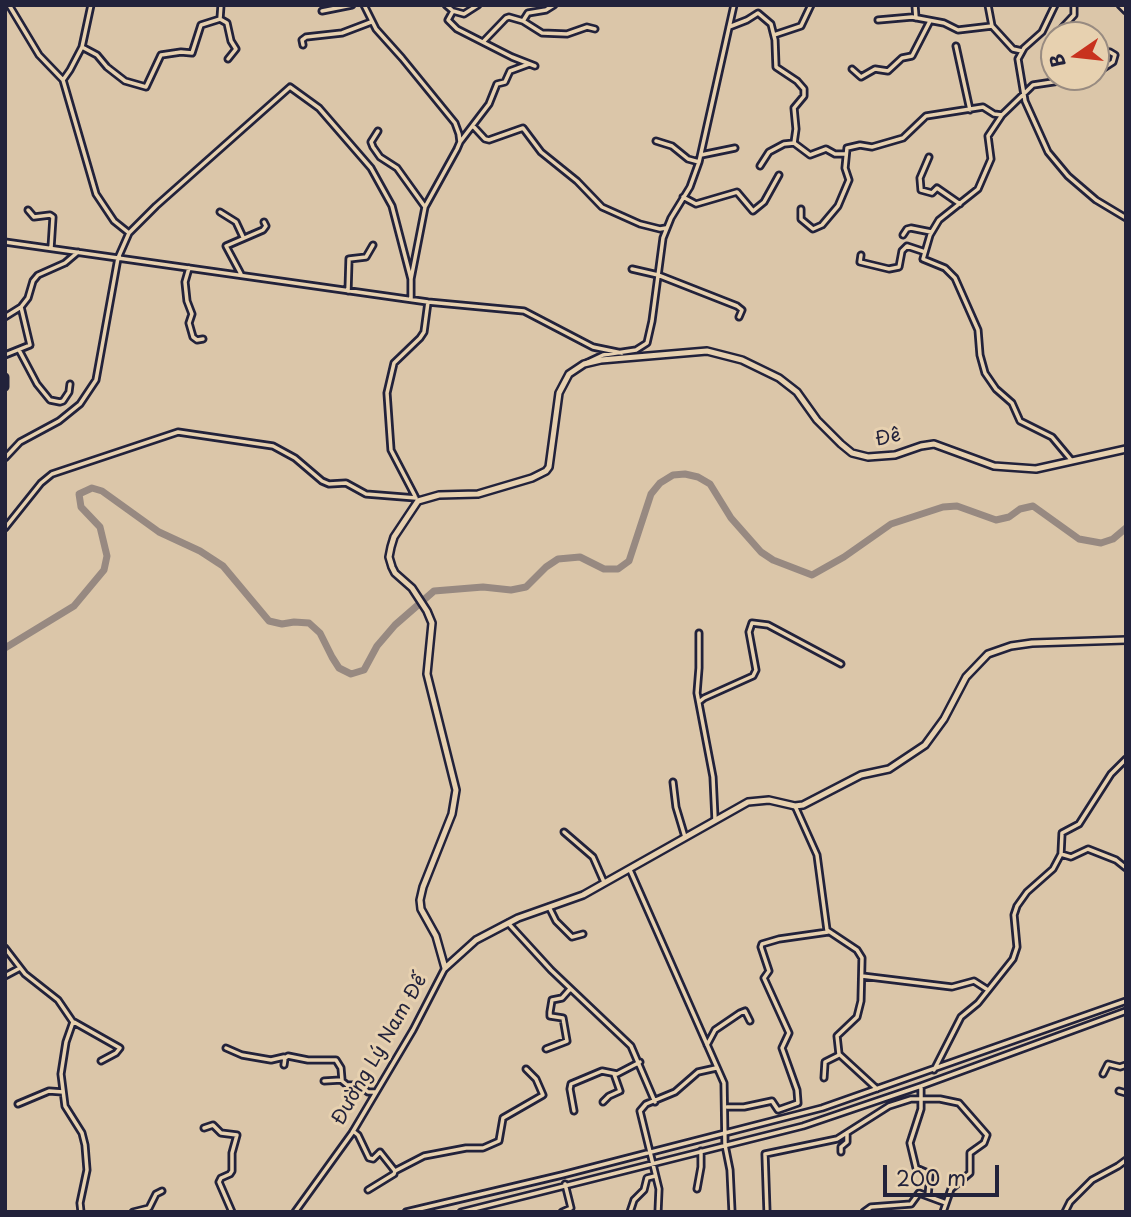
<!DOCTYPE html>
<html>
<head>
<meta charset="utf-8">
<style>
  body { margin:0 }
  #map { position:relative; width:1131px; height:1217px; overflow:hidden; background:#dbc6a9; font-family:"Playpen Sans",sans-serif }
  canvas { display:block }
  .frame { position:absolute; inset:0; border:7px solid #22223b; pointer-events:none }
  .north { position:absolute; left:1040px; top:21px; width:70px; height:70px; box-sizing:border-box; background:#e7d1b0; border:2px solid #988b81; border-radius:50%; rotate:256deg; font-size:19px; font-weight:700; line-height:28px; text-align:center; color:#22223b }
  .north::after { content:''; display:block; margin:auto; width:24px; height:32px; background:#c8321e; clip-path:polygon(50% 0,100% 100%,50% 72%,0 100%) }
  .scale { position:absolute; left:883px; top:1165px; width:116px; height:32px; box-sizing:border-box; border:4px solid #22223b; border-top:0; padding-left:9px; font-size:21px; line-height:24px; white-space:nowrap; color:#22223b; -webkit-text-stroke:5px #e7d1b0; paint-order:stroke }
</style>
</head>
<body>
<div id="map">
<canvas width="1131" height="1217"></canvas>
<div class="frame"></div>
<div class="north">B</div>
<div class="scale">200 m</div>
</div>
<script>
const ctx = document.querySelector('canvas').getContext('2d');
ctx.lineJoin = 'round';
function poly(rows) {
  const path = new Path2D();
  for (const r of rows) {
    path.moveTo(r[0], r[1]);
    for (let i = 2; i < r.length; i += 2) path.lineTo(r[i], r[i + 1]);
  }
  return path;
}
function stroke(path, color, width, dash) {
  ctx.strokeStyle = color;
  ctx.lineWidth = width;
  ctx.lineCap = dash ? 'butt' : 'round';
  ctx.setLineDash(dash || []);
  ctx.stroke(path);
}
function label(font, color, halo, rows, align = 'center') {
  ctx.font = font + ' "Playpen Sans",sans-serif';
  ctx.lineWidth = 6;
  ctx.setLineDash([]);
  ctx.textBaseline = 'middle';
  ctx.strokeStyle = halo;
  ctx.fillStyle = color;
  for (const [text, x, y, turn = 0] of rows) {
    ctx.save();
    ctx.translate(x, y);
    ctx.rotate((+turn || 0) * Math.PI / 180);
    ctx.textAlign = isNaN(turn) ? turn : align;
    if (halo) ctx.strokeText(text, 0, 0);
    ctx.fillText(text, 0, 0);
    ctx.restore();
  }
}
const river = poly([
  [5,648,74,606,104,570,107,556,100,527,81,507,79,494,92,488,102,491,159,532,200,551,223,566,269,621,282,624,294,622,309,623,320,633,332,657,339,668,351,674,364,670,377,646,395,625,434,591,483,587,511,590,526,587,546,567,558,559,580,557,604,569,618,569,629,561,651,494,660,483,673,475,685,474,698,477,710,484,731,518,761,552,773,560,812,575,844,557,891,524,943,507,957,506,996,520,1009,517,1020,509,1033,506,1079,539,1101,543,1113,539,1126,528]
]);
const minor = poly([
  [9,5,39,55,63,80,96,194,114,221,129,233],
  [364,5,376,29,402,58,455,123,459,134,460,142,457,149,425,207,411,279,411,299],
  [446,5,453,11,464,14,478,5],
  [915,5,916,18],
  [988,5,992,26],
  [1055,5,1042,32,1024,48,1018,59,1025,101,1048,152,1068,176,1096,200,1126,218],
  [1120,5,1126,11],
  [322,11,352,5],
  [453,11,448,20,457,29,512,57,535,66],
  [220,19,227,23,231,41,236,49,228,59],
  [878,20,912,17,944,23,958,30,992,26,1013,49,1022,51],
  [523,21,528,13,546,10,554,5],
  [729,27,747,20,758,13,771,24,775,40,776,67,797,81,804,89,804,96,794,108,796,129,794,143],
  [1062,28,1074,15,1074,5],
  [774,35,801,26,811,5],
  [483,42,506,18,509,17,523,21,542,33,567,34,587,27,595,29],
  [303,45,302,40,306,37,342,33,371,22],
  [956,46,970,110],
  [82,47,97,55,107,67,125,81,146,87,161,55,181,52,192,53,201,25,220,19,221,5],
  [1096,51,1110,52,1115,55,1113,62,1096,73],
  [852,69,861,77,875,69,888,71,902,58,912,56,930,21],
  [63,80,70,70,82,47,91,5],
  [473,126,485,139,489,140,523,128,541,152,577,181,602,207,640,224,660,229,666,228],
  [378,131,371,142,373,147,380,157,397,168,425,207],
  [656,141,672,146,688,159,699,162],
  [460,142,489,104,497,84,505,82,510,71,529,64],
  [794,143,810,155,826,149,835,154,845,154],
  [701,155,735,148],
  [929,157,920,178,921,190,932,193,937,188,960,204],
  [760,166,769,152,784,144,794,143],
  [683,197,696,204,737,192,753,211,764,202,779,175],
  [801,209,801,219,813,229,822,225,838,206,849,180,845,168,847,148,860,145,872,147,903,138,926,116,983,107,994,114,1002,115],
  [28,210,34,217,50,215,53,217,51,248],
  [220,212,236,222,243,237],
  [903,235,907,229,911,228,931,232],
  [5,242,428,302,524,311,593,347,622,353],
  [861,255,860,262,889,269,899,267,902,251,907,246,925,252],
  [189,268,185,282,187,301,192,314,189,323,193,337,197,340,203,339],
  [632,269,658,275,737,306,742,310,739,317],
  [241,274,226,246,263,230,266,226,264,222],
  [348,291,349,259,366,257,373,245],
  [5,317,21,307,28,298,33,281,38,275,65,263,78,252],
  [19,350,37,384,50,400,60,402,63,401,69,392,70,384],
  [5,355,30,345,21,307],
  [586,363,603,355,636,350,647,343,652,321,663,238,671,218,690,187,699,162,734,5],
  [5,377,5,387],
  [5,458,20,442,59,421,80,404,96,380,118,258,129,233,156,206,290,87,319,108,371,168,392,206,411,279],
  [1072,461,1052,437,1020,421,1012,403,996,389,985,373,980,355,978,330,955,278,945,268,923,259,930,235,939,220,978,189,991,159,988,136,1002,115,1033,85,1086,77],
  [415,496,391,450,387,393,394,363,420,338,424,332,428,302],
  [5,528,41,483,52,474,178,432,273,446,295,458,322,481,329,484,346,483,366,494,416,498],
  [699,633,699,668,697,693,713,777,715,819],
  [699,702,704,698,753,676,756,670,749,632,752,623,768,625,841,664],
  [673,782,676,807,685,837],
  [795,806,817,855,827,930,857,950,862,958,861,1001,857,1017,837,1036,839,1054,877,1089],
  [564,832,593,857,604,882],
  [1061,854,1071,857,1088,849,1116,860,1126,868],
  [630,870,724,1083,725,1145,730,1170,732,1212],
  [549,907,556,921,572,937,583,934],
  [508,923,551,970,631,1046,655,1102],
  [5,948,25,974,58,1000,73,1022,66,1042,61,1074,65,1106,82,1133,85,1145,87,1170,80,1203,81,1212],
  [5,976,20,968],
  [862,976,952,987,974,981,988,990],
  [74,1022,120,1048,116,1053,101,1061],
  [707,1045,715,1030,740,1013,745,1011,750,1021],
  [226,1048,242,1055,271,1060,284,1057],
  [546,1049,567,1041,563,1018,550,1016,550,1012,552,1000,562,998,570,989],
  [284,1065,285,1058,288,1056,308,1060,336,1060,341,1068,342,1080],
  [934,1070,961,1017,978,1003,1013,959,1017,947,1014,915,1017,906,1027,892,1053,869,1061,854,1062,833,1079,824,1111,774,1126,759],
  [1103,1074,1108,1064,1120,1067,1126,1065],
  [824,1078,825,1062,839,1055],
  [324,1081,341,1080,347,1085,360,1085,368,1092,376,1092],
  [921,1086,921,1109,910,1143,916,1168,930,1174,928,1196],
  [1119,1091,1126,1093],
  [603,1102,609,1096,620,1091,614,1074],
  [18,1104,49,1091,63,1092],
  [727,1107,744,1107,772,1101,778,1110,798,1103,797,1090,782,1048,789,1033,764,978,769,971,761,947,762,944,779,939,828,932],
  [574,1111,570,1089,571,1084,602,1071,617,1074,640,1062],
  [204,1128,213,1125,221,1133,237,1135,232,1153,232,1171,230,1174,221,1178,219,1182,232,1212],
  [353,1131,358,1135,369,1158,373,1159,380,1152,395,1171],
  [841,1152,841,1147,847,1142,847,1134],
  [697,1189,701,1167,701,1151],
  [368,1190,394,1174,395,1171,424,1156,466,1148,483,1148,499,1141,503,1118,543,1095,536,1079,526,1069],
  [133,1212,149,1208,156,1194,162,1191],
  [295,1212,352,1133,413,1030,445,968],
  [406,1212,562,1175,822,1108,1126,1001],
  [461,1212,803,1126,921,1086,1126,1011],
  [562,1212,571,1208,565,1184],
  [630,1212,634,1200,644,1190,647,1178,655,1176],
  [658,1212,659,1189,640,1111,646,1104,675,1092,698,1072,716,1068],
  [767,1212,765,1154,837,1139,889,1106,911,1099,940,1099,959,1103,987,1135,984,1143,970,1153,970,1173,951,1189,943,1212],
  [864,1212,871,1207,911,1204,919,1193,946,1203],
  [1065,1212,1070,1202,1092,1180,1118,1166,1126,1160]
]);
const major = poly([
  [1126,449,1036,469,994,466,934,444,921,446,895,455,868,457,852,453,841,444,817,420,797,392,779,378,742,360,707,351,601,360,584,364,569,374,559,393,549,467,546,471,532,478,478,494,439,495,418,501,394,537,391,547,389,557,392,567,395,573,412,588,427,611,432,623,427,674,456,790,452,814,423,887,420,900,421,909,436,936,445,968,476,940,518,918,583,895,748,802,769,800,795,806,803,805,861,775,889,769,925,745,944,719,966,677,988,654,1011,646,1032,643,1126,640]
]);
const streetNames = [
  ["Đê",888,438,-11],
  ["Đường Lý Nam Đế",380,1050,-60]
];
stroke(river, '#978981', 7);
stroke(minor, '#22223b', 9);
stroke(major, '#22223b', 10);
stroke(minor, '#e7d1b0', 3.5);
stroke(major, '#e7d1b0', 5);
label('19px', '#22223b', '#e7d1b0', streetNames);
</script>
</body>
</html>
